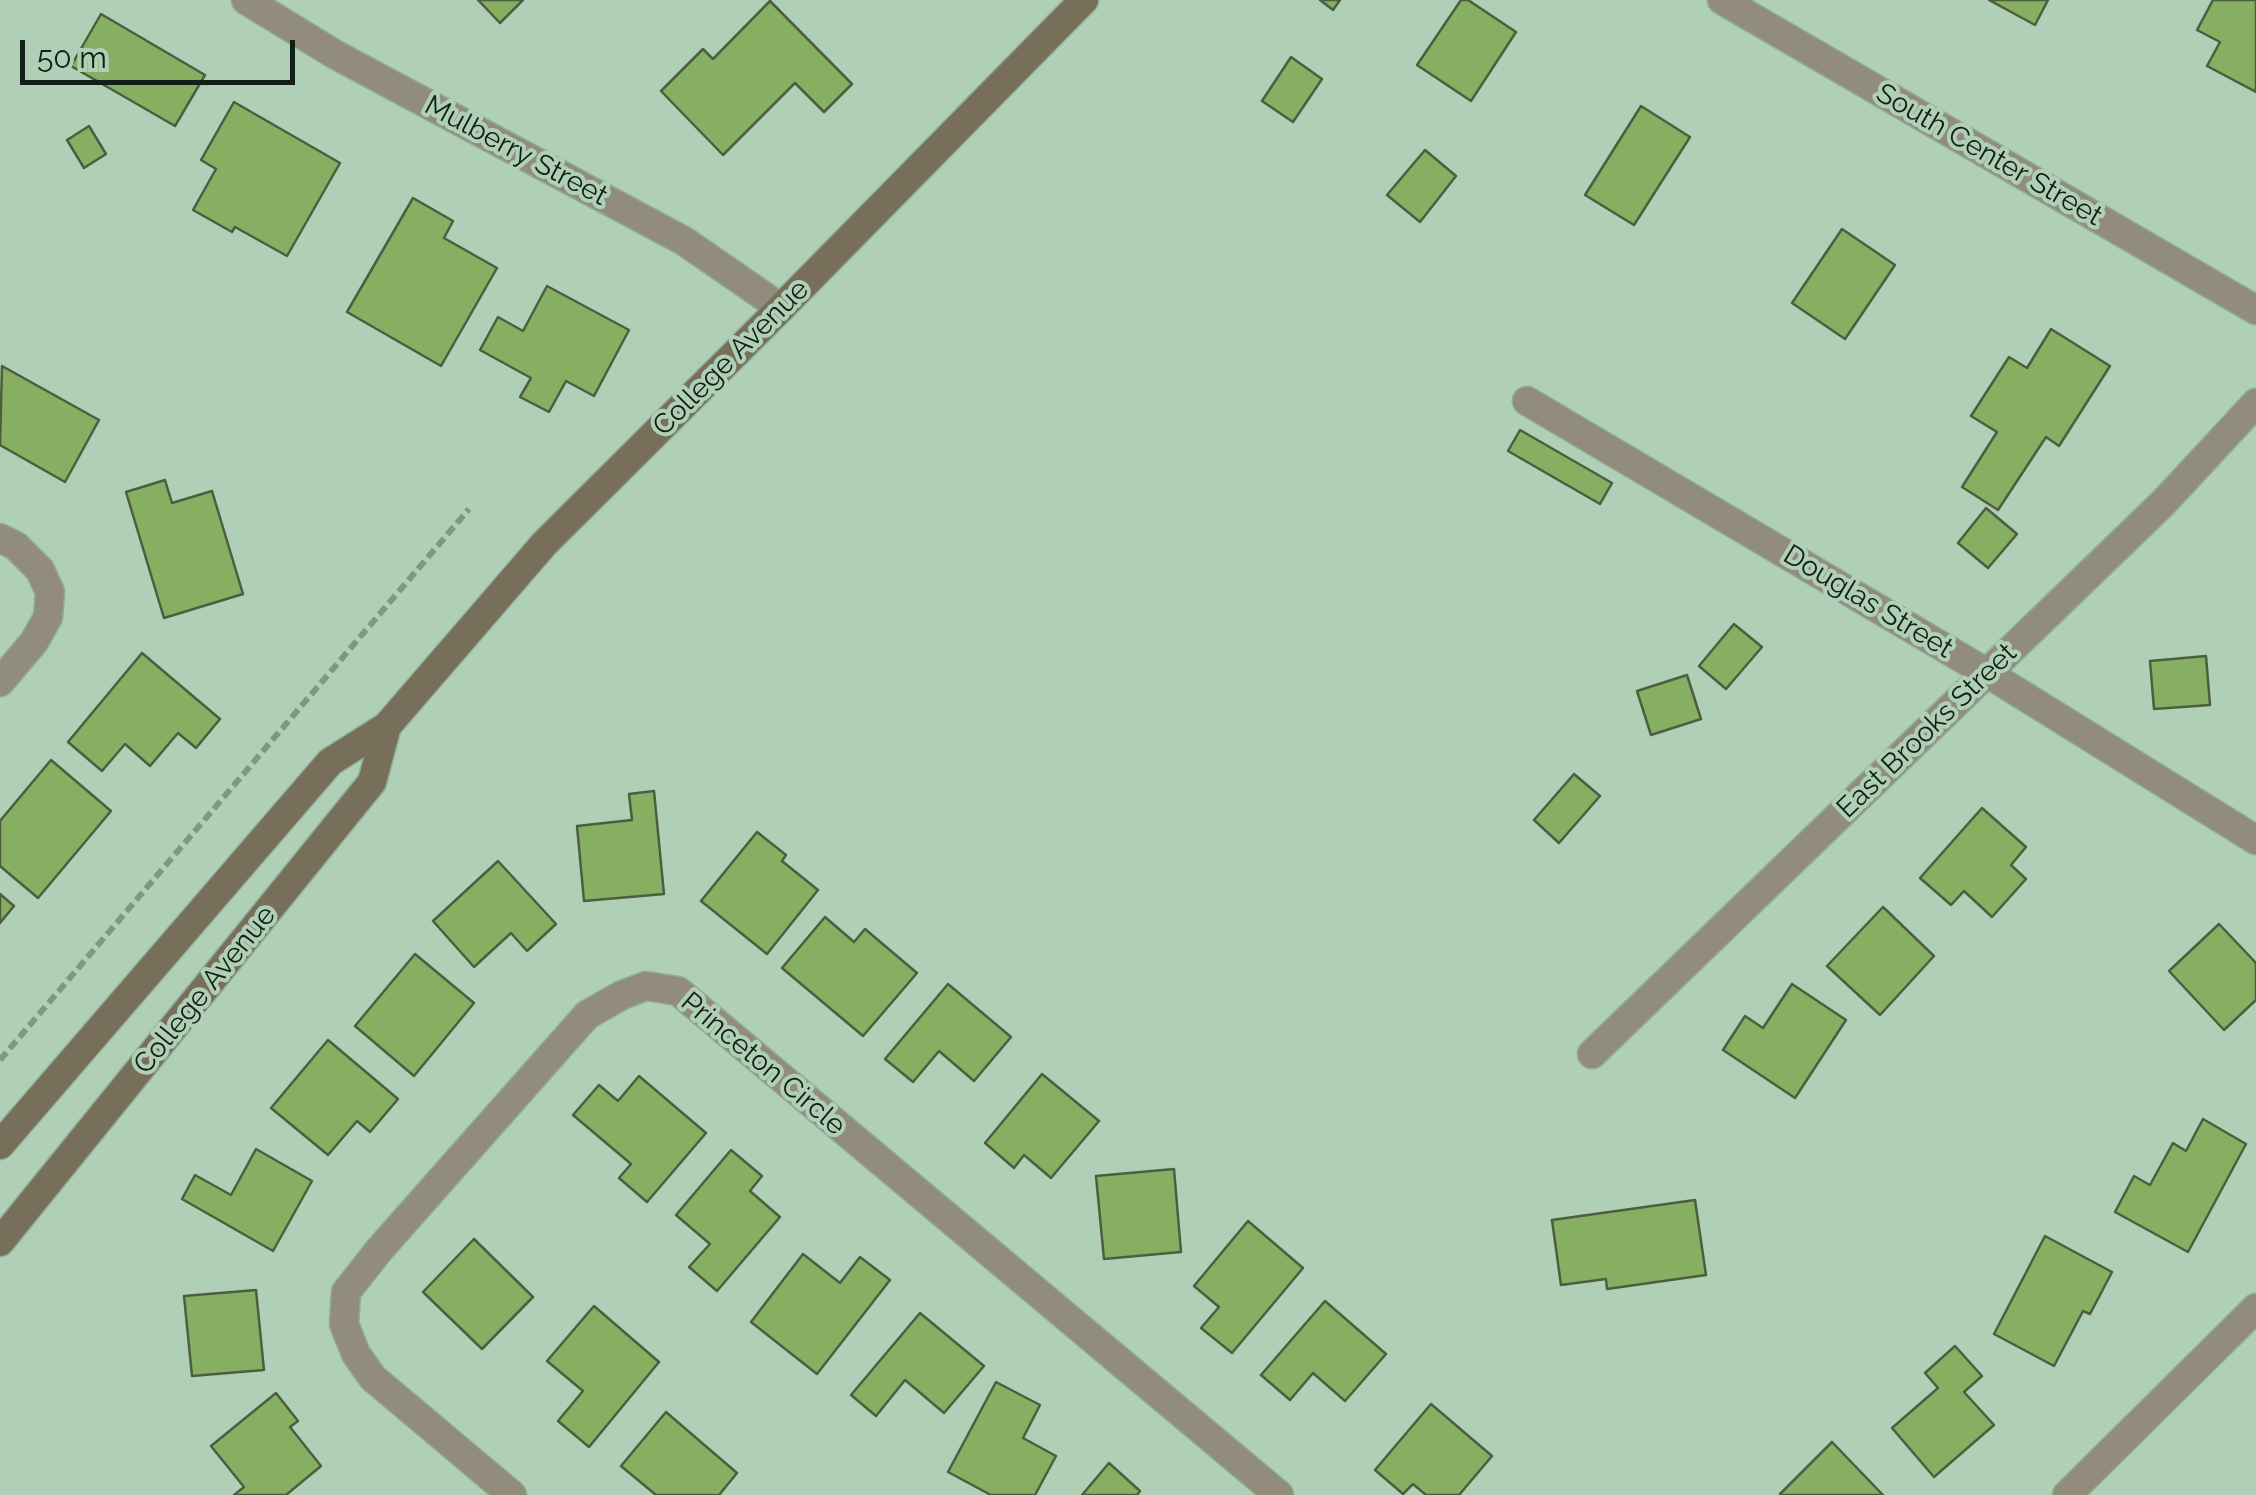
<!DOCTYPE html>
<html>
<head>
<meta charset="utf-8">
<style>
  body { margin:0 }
  #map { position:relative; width:2256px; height:1495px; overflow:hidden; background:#afd0b6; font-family:Raleway,sans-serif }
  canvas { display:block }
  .scale { position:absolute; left:20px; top:40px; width:275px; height:45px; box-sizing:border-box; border:5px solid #131f16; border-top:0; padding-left:12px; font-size:30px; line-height:35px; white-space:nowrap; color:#131f16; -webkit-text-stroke:8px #afd0b6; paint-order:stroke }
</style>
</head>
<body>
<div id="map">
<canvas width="2256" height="1495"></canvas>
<div class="scale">50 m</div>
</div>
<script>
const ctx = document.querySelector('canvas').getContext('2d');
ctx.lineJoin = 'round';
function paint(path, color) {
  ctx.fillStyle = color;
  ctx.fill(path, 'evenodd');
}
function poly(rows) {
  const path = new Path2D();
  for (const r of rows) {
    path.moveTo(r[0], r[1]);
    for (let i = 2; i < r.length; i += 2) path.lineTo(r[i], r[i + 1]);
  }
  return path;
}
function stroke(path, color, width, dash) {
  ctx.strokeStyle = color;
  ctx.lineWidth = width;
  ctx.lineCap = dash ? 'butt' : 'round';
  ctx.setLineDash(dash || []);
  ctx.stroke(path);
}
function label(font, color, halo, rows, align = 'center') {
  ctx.font = font + ' Raleway,sans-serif';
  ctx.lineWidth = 8;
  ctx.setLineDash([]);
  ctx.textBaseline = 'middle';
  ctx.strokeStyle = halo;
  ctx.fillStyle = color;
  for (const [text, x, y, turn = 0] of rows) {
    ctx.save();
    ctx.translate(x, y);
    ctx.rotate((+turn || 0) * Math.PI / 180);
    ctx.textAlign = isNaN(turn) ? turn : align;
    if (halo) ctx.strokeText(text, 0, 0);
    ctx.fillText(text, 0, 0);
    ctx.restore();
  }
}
const building = poly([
  [478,0,523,0,500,23,478,0],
  [1320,0,1340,0,1333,10,1320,0],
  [1461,0,1468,0,1516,32,1471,101,1417,65,1461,0],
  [1989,0,2048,0,2035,25,1989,0],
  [2213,0,2256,0,2256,92,2207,66,2220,42,2197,30,2213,0],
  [770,1,852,84,824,112,795,83,723,155,661,91,703,49,713,59,770,1],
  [101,14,205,75,175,126,71,66,101,14],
  [1291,57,1322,79,1293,122,1262,101,1291,57],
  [234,102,340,163,287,256,235,227,232,232,193,210,216,169,201,160,234,102],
  [1641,106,1690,137,1634,225,1585,195,1641,106],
  [89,126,106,154,84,168,67,140,89,126],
  [1425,150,1456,176,1420,222,1387,195,1425,150],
  [413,198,453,221,444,238,497,268,441,366,347,312,413,198],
  [1842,229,1895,265,1845,339,1792,303,1842,229],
  [547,286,629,330,594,396,566,381,549,412,520,397,531,378,480,350,498,317,523,331,547,286],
  [2051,329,2110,366,2059,446,2046,437,1998,510,1962,487,1997,432,1971,416,2009,357,2027,368,2051,329],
  [2,366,99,420,65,482,0,445,2,366],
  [1520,430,1612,483,1600,504,1508,451,1520,430],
  [165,480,172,503,212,491,243,594,164,618,126,492,165,480],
  [1986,508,2017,534,1988,568,1958,543,1986,508],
  [1734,624,1762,647,1726,689,1699,666,1734,624],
  [142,653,220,719,196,748,178,733,150,766,125,744,102,771,68,742,142,653],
  [2206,656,2210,705,2154,709,2150,661,2206,656],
  [1687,675,1701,719,1651,735,1637,691,1687,675],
  [51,760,111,811,38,898,0,866,0,821,51,760],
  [1574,774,1600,796,1559,843,1534,820,1574,774],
  [654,791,664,894,584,901,577,826,632,820,629,794,654,791],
  [1982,808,2026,847,2011,865,2026,879,1992,917,1964,891,1951,905,1920,878,1982,808],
  [757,832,786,855,782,861,818,890,767,954,701,901,757,832],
  [498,861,556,924,527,951,511,933,474,967,433,921,498,861],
  [0,894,14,906,0,923,0,894],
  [1883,907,1934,956,1880,1015,1827,966,1883,907],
  [825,917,854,942,865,929,917,973,863,1036,782,968,825,917],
  [2219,924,2256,963,2256,1000,2224,1030,2169,971,2219,924],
  [415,954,474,1003,414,1076,355,1026,415,954],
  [948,984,1011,1037,974,1081,939,1051,913,1082,885,1059,948,984],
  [1792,984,1846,1020,1795,1098,1723,1050,1745,1016,1763,1028,1792,984],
  [328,1040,398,1099,370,1132,357,1121,328,1155,271,1108,328,1040],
  [1042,1074,1099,1121,1051,1178,1024,1155,1014,1168,985,1143,1042,1074],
  [639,1076,706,1133,647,1202,619,1178,631,1164,573,1115,599,1085,618,1101,639,1076],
  [2203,1119,2246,1144,2188,1252,2115,1212,2134,1176,2150,1185,2173,1143,2186,1151,2203,1119],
  [256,1149,312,1181,273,1251,182,1199,195,1175,231,1195,256,1149],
  [731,1150,762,1176,750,1191,780,1217,717,1291,689,1267,710,1244,676,1215,731,1150],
  [1174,1169,1181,1252,1104,1259,1096,1176,1174,1169],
  [1695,1200,1706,1275,1607,1289,1606,1279,1561,1285,1552,1220,1695,1200],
  [1248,1221,1303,1268,1232,1353,1201,1328,1219,1307,1194,1286,1248,1221],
  [2045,1236,2112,1272,2090,1314,2083,1311,2054,1366,1994,1334,2045,1236],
  [474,1239,533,1297,482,1349,423,1292,474,1239],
  [803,1254,840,1283,860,1257,890,1280,817,1374,751,1322,803,1254],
  [256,1290,264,1370,192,1376,184,1296,256,1290],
  [1325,1301,1386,1354,1345,1401,1313,1373,1290,1400,1261,1375,1325,1301],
  [594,1306,659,1362,589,1447,558,1421,583,1391,547,1361,594,1306],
  [920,1313,984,1366,944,1413,905,1380,876,1416,851,1395,920,1313],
  [1955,1346,1982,1376,1964,1392,1994,1425,1934,1477,1892,1428,1938,1388,1925,1373,1955,1346],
  [996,1382,1040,1405,1023,1438,1056,1456,1035,1495,991,1495,948,1472,996,1382],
  [276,1393,298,1421,290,1427,321,1466,286,1495,234,1495,244,1487,211,1446,276,1393],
  [1431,1404,1492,1456,1459,1495,1426,1495,1413,1484,1403,1494,1375,1470,1431,1404],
  [666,1412,737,1473,719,1495,656,1495,621,1466,666,1412],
  [1832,1442,1883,1495,1781,1495,1780,1494,1832,1442],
  [1109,1463,1140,1491,1137,1495,1082,1495,1109,1463]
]);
const path = poly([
  [0,1060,469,509]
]);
const minor = poly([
  [246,0,336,55,684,241,781,308],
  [1722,0,2256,310],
  [1527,401,1987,673,2256,840],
  [0,538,16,546,40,570,50,592,48,617,34,642,0,682],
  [1592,1054,2164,502,2256,403],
  [512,1495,373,1378,356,1354,344,1324,346,1292,380,1249,587,1015,622,995,646,986,678,991,1279,1495],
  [2067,1495,2256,1308]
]);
const secondary = poly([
  [0,1145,330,762,387,726,544,544,781,308,1084,0],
  [0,1242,372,782,387,726]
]);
const streetNames = [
  ["Mulberry Street",516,151,28],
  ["South Center Street",1989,155,30],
  ["College Avenue",731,358,-45],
  ["Douglas Street",1868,602,31],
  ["East Brooks Street",1927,731,-44],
  ["College Avenue",205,990,-51],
  ["Princeton Circle",763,1064,40]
];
paint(building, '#86af61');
stroke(building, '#4d5e40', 2.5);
stroke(minor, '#90ad96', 31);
stroke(secondary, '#90ad96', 31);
stroke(path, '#7e9884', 6, [10, 5]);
stroke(minor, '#918c7c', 28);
stroke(secondary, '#776f59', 28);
label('28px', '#131f16', '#afd0b6', streetNames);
</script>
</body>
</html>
